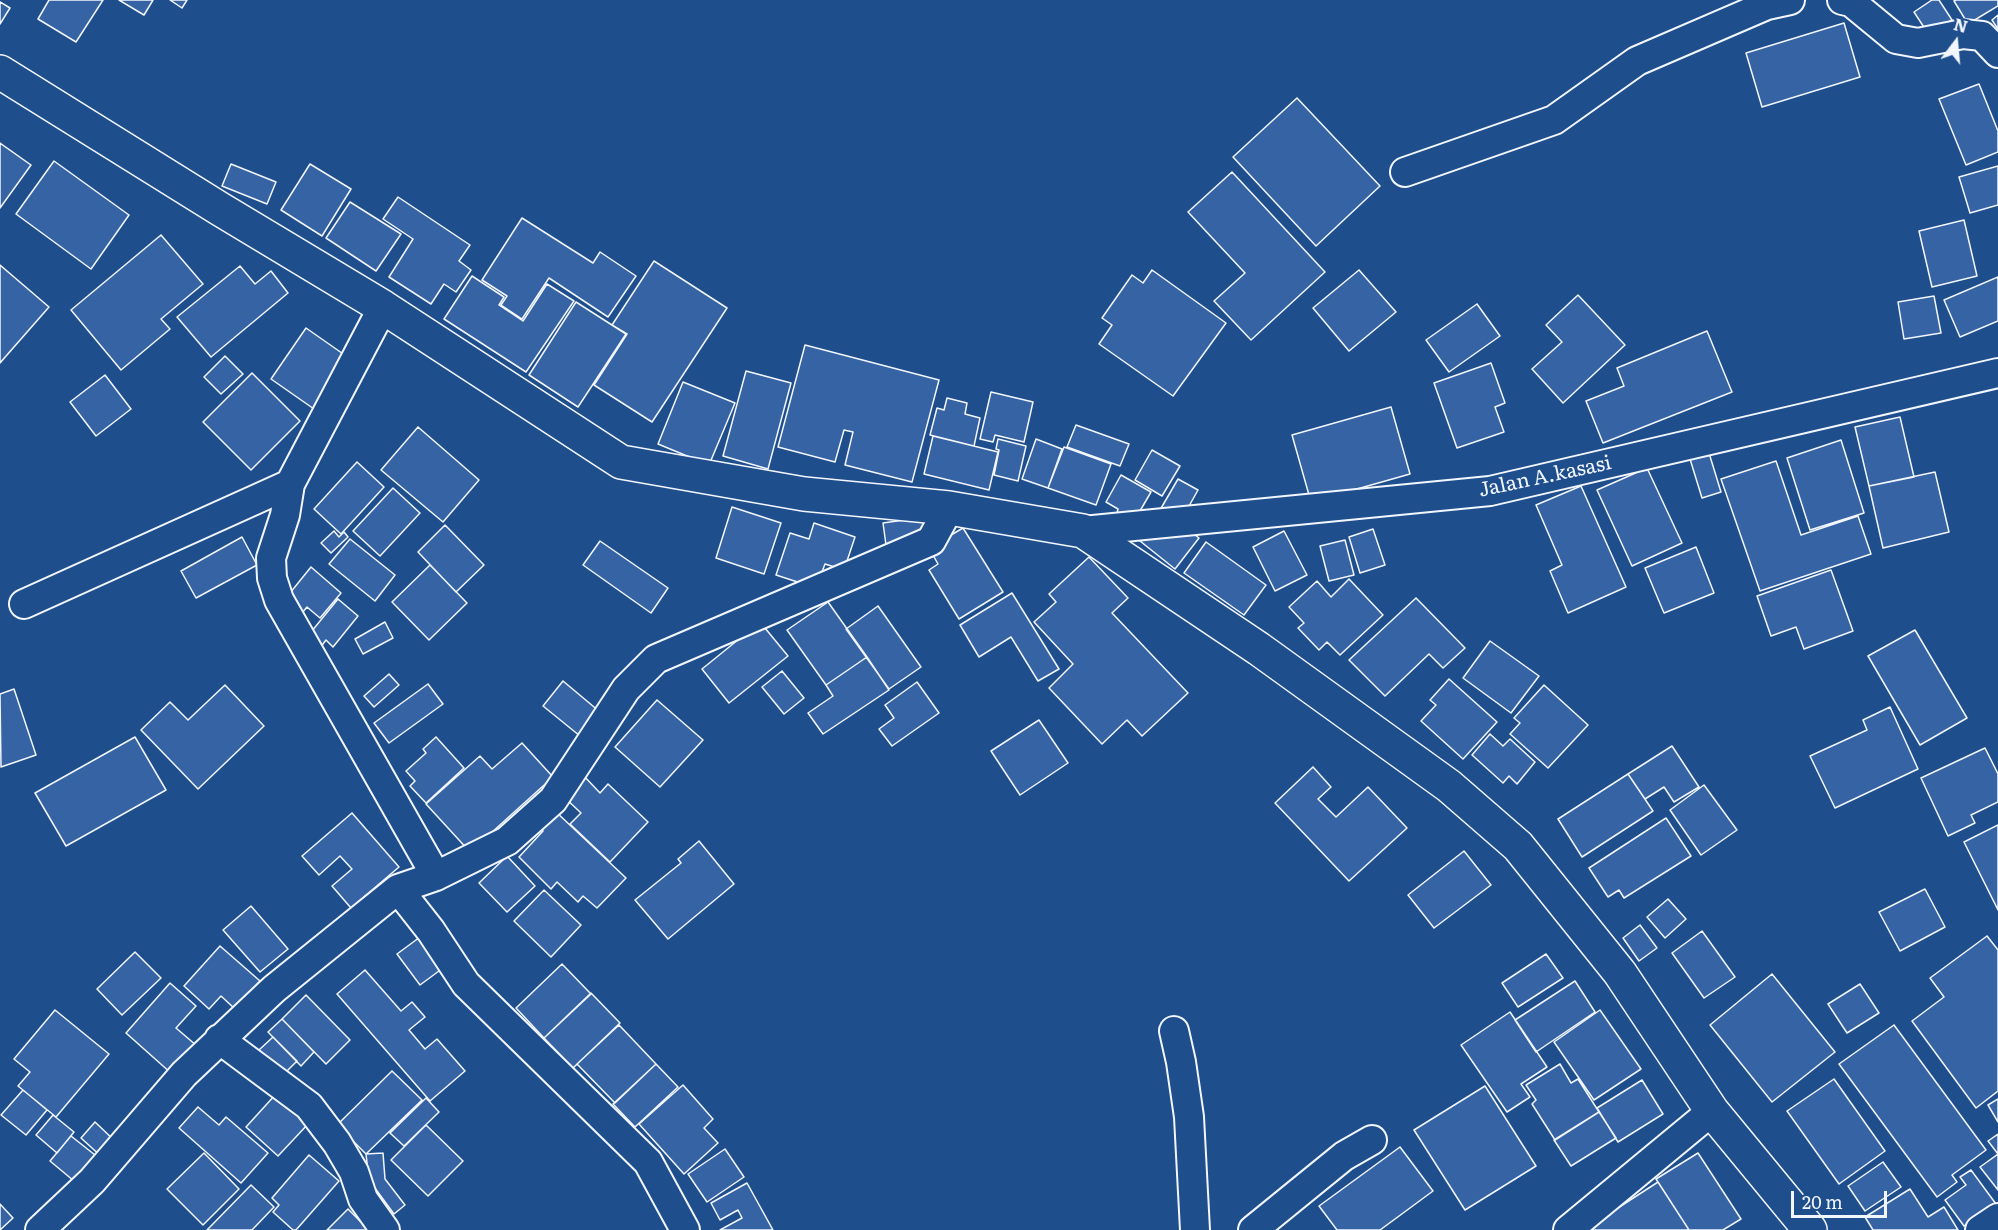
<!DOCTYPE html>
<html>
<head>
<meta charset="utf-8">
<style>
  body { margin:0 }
  #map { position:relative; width:1998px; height:1230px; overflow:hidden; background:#1f4e8c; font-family:Literata,serif }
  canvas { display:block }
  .north { position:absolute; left:1926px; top:12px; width:60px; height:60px; -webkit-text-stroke:4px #1f4e8c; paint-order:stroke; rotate:16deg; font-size:16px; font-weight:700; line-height:24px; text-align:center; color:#f2f6ff }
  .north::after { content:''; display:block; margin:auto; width:21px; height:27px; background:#f2f6ff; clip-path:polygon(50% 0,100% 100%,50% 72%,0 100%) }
  .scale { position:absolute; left:1791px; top:1191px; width:96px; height:27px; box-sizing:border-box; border:3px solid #f2f6ff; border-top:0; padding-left:8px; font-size:18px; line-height:21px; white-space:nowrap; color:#f2f6ff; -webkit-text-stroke:4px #1f4e8c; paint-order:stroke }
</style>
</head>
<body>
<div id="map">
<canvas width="1998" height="1230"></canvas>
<div class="north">N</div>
<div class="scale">20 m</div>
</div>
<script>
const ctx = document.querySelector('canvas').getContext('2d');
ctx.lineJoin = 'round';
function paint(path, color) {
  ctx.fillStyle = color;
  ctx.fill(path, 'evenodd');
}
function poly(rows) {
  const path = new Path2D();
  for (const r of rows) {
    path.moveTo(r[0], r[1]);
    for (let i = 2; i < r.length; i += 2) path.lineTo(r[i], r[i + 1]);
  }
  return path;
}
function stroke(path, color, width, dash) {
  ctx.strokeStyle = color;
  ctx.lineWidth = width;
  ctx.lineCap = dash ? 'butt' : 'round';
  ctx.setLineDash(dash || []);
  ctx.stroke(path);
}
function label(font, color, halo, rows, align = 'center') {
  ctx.font = font + ' Literata,serif';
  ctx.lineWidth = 4.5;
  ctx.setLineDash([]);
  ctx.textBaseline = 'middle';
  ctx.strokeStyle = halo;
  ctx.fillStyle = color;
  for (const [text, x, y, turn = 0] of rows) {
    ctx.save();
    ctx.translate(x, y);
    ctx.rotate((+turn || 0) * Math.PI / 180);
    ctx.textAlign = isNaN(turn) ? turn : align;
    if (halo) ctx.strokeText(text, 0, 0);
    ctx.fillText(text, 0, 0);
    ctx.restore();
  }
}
const building = poly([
  [49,0,103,0,76,42,38,19,49,0],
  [119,0,153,0,144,15,119,0],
  [170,0,187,0,182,8,170,0],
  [1932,0,1939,0,1952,20,1929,35,1914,12,1932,0],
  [1956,0,1998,0,1998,6,1968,24,1954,1,1956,0],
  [0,2,10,8,0,24,0,2],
  [1998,15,1998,29,1992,20,1998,15],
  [1844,23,1860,77,1762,107,1746,53,1844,23],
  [1979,84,1998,131,1998,152,1966,165,1939,99,1979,84],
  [1297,98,1380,186,1316,246,1233,157,1297,98],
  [0,143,31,165,0,208,0,143],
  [54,161,129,215,91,269,16,214,54,161],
  [231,164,276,182,267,204,222,186,231,164],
  [310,164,351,189,322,236,281,210,310,164],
  [1998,166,1998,205,1970,213,1959,177,1998,166],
  [1232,172,1325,272,1251,340,1214,301,1245,273,1188,212,1232,172],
  [398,197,470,245,459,261,471,270,456,292,444,284,431,304,389,277,413,239,383,219,398,197],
  [350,202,401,234,376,271,326,238,350,202],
  [522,218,593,263,600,252,636,276,608,317,549,278,522,319,501,305,507,296,482,280,522,218],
  [1964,220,1977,276,1932,287,1919,231,1964,220],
  [161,235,203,284,161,319,170,329,121,370,71,310,161,235],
  [654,261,727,308,652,422,594,385,627,334,612,325,654,261],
  [0,265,49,307,0,363,0,265],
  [240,266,255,284,271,271,288,293,211,357,177,317,240,266],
  [1152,270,1226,323,1173,396,1099,344,1112,325,1102,318,1132,275,1143,283,1152,270],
  [1359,270,1396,312,1349,351,1313,308,1359,270],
  [472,276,504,297,499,305,523,321,547,284,574,301,526,372,444,319,472,276],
  [1998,277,1998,321,1960,337,1944,300,1998,277],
  [1578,295,1625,345,1563,403,1532,369,1562,342,1546,325,1578,295],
  [1934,296,1941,333,1904,339,1898,302,1934,296],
  [576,302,626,334,578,407,529,375,576,302],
  [1477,304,1500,336,1449,372,1426,340,1477,304],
  [306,328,349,358,314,409,271,379,306,328],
  [1707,331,1732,392,1603,443,1586,401,1624,386,1617,368,1707,331],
  [805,345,939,380,912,482,845,465,853,432,844,430,835,462,778,447,805,345],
  [225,356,243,374,221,394,204,377,225,356],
  [1491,363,1505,403,1495,407,1504,432,1457,448,1434,383,1491,363],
  [746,371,791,383,768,469,723,456,746,371],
  [252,373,300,421,251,470,203,422,252,373],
  [105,375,131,409,96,436,70,402,105,375],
  [683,382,735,403,709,465,658,444,683,382],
  [991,392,1033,402,1024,442,995,435,993,442,980,439,991,392],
  [947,398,967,403,965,414,980,418,974,446,930,435,937,408,944,410,947,398],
  [1391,407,1410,474,1311,502,1292,435,1391,407],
  [1900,417,1914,477,1869,486,1855,427,1900,417],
  [1076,425,1129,444,1120,466,1067,447,1076,425],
  [418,427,479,480,443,522,381,470,418,427],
  [933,436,998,452,989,490,924,474,933,436],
  [998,439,1026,446,1018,481,994,475,999,450,996,449,998,439],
  [1036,439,1062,449,1048,488,1022,479,1036,439],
  [1841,440,1864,513,1810,530,1787,458,1841,440],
  [1064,447,1111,464,1096,505,1048,488,1064,447],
  [1152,450,1180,466,1162,496,1135,480,1152,450],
  [1709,453,1721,492,1702,498,1690,459,1709,453],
  [1776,461,1801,535,1858,516,1871,554,1760,591,1721,479,1776,461],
  [357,462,384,487,341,534,314,509,357,462],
  [1647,468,1682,543,1632,566,1597,490,1647,468],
  [1935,472,1949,532,1883,548,1869,486,1935,472],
  [1121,475,1151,492,1133,523,1117,513,1118,509,1106,502,1121,475],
  [1178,479,1198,490,1184,515,1160,510,1178,479],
  [1581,486,1626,587,1568,613,1550,571,1562,565,1536,505,1581,486],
  [393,488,420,513,380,556,353,531,393,488],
  [732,507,781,523,764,574,716,558,732,507],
  [925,517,929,539,886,545,883,523,925,517],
  [814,523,855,537,844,570,825,564,816,588,776,575,790,533,809,539,814,523],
  [445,525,484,565,456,592,418,552,445,525],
  [963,528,1003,592,959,619,929,570,938,564,929,548,963,528],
  [1186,528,1199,538,1175,569,1140,541,1186,528],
  [1373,529,1385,565,1360,573,1349,537,1373,529],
  [334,531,339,537,344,532,348,537,331,553,321,543,334,531],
  [1284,531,1307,575,1275,591,1253,547,1284,531],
  [242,537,257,565,196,598,181,571,242,537],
  [350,539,395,575,375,601,329,564,350,539],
  [1345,540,1354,575,1329,581,1320,546,1345,540],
  [600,541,668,588,651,613,583,565,600,541],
  [1206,542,1266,585,1244,615,1184,573,1206,542],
  [1696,547,1714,593,1664,613,1645,568,1696,547],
  [1089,557,1128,598,1112,613,1188,693,1142,736,1127,720,1102,744,1049,688,1073,664,1034,622,1056,602,1049,594,1089,557],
  [430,565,467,603,429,640,392,602,430,565],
  [311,567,341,593,320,618,307,607,302,613,289,602,294,596,290,593,311,567],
  [1831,570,1853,631,1804,649,1796,627,1771,636,1757,596,1831,570],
  [1349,579,1383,615,1340,655,1327,642,1319,650,1298,628,1304,623,1289,607,1317,581,1331,597,1349,579],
  [1012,593,1059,669,1038,681,1011,637,979,657,960,625,1012,593],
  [1416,598,1465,648,1443,668,1429,654,1385,696,1349,660,1416,598],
  [338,599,358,616,333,647,326,640,320,648,307,637,338,599],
  [828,602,867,657,826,685,787,630,828,602],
  [878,606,921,667,889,689,846,629,878,606],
  [385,622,393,638,363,654,355,639,385,622],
  [760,622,788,656,729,703,702,669,760,622],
  [1915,630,1967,718,1920,745,1868,656,1915,630],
  [1490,641,1539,676,1511,713,1463,678,1490,641],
  [867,657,889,690,823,734,808,713,833,696,826,685,867,657],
  [782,671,804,698,784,714,762,687,782,671],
  [389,674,399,685,374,707,364,696,389,674],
  [1449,679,1497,722,1463,759,1421,721,1436,705,1430,700,1449,679],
  [563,681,600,712,580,736,543,706,563,681],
  [917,682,939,713,892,746,879,729,894,718,885,705,917,682],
  [428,684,443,704,389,743,374,723,428,684],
  [225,685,264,726,198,789,141,730,170,702,188,720,225,685],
  [1544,685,1588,725,1548,768,1510,734,1520,723,1514,718,1544,685],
  [14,689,36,755,1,767,0,694,14,689],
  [657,700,703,740,660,787,615,747,657,700],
  [1890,707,1918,769,1835,808,1810,756,1867,730,1863,720,1890,707],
  [1039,720,1068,763,1020,795,991,751,1039,720],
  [1490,734,1503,746,1510,739,1535,762,1517,784,1509,776,1503,783,1472,755,1490,734],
  [135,737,166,790,66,846,35,793,135,737],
  [436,737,464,768,426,803,410,786,415,781,406,771,426,753,423,749,436,737],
  [522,743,553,777,470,852,426,804,480,756,492,769,522,743],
  [1672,746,1699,787,1674,802,1664,787,1645,799,1628,774,1672,746],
  [1985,748,1998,774,1998,802,1971,815,1975,823,1948,836,1921,778,1985,748],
  [1313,767,1331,787,1318,799,1336,817,1368,787,1407,828,1349,881,1275,803,1313,767],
  [1628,774,1653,811,1582,857,1558,819,1628,774],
  [583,775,600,793,608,784,648,822,610,862,570,824,581,813,563,796,583,775],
  [1704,785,1737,830,1701,855,1670,810,1704,785],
  [554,810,626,878,597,908,583,896,578,902,557,882,551,889,519,857,543,831,539,826,554,810],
  [352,813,399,867,351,908,332,886,352,869,340,856,319,875,302,856,352,813],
  [1666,818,1691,856,1624,898,1619,890,1608,897,1589,868,1666,818],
  [1998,825,1998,910,1964,842,1998,825],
  [699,841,734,884,668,939,635,900,681,863,678,859,699,841],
  [1464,851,1491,885,1434,928,1408,895,1464,851],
  [507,856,535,886,507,912,479,883,507,856],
  [1925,889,1945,927,1900,951,1879,912,1925,889],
  [544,890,581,925,551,957,514,921,544,890],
  [1668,899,1686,919,1665,938,1647,917,1668,899],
  [251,906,288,949,260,972,223,930,251,906],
  [1640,925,1657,948,1639,961,1623,938,1640,925],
  [1702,931,1735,977,1704,998,1672,953,1702,931],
  [1987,936,1998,950,1998,1091,1976,1108,1912,1021,1944,997,1930,978,1987,936],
  [420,937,443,968,420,985,397,954,420,937],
  [220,946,260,981,235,1009,221,996,209,1009,184,986,220,946],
  [135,952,161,978,122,1015,97,989,135,952],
  [1546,954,1563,978,1518,1007,1502,983,1546,954],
  [562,964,591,994,544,1038,516,1008,562,964],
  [365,970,401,1011,412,1002,425,1017,409,1030,425,1049,437,1039,465,1071,430,1101,337,994,365,970],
  [1772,974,1835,1052,1772,1102,1710,1025,1772,974],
  [1575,981,1595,1012,1536,1052,1515,1020,1575,981],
  [170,983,196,1006,176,1028,197,1046,172,1074,126,1033,170,983],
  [1860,984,1879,1013,1847,1033,1828,1004,1860,984],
  [591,993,620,1023,573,1068,544,1038,591,993],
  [306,995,350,1040,326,1064,282,1019,306,995],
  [55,1010,109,1054,56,1117,18,1086,30,1072,14,1059,55,1010],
  [1600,1010,1641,1069,1594,1100,1554,1042,1600,1010],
  [1510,1012,1547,1067,1521,1084,1530,1097,1507,1112,1461,1045,1510,1012],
  [282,1019,314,1052,301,1066,268,1032,282,1019],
  [619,1025,656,1064,615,1103,577,1064,619,1025],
  [1894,1025,1986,1150,1952,1175,1957,1182,1937,1197,1839,1064,1894,1025],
  [273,1037,297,1061,284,1074,259,1050,273,1037],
  [656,1064,678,1087,635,1127,613,1104,656,1064],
  [1560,1064,1571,1083,1578,1079,1599,1112,1555,1140,1532,1104,1536,1100,1526,1085,1560,1064],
  [392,1071,422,1100,366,1154,337,1125,392,1071],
  [1834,1079,1885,1151,1839,1184,1787,1111,1834,1079],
  [1642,1080,1663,1114,1618,1142,1597,1108,1642,1080],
  [683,1085,713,1119,704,1128,718,1143,684,1174,639,1124,683,1085],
  [1485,1086,1536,1166,1465,1210,1414,1130,1485,1086],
  [23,1090,47,1110,26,1135,1,1115,23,1090],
  [276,1094,309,1123,278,1156,246,1127,276,1094],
  [426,1098,439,1112,404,1146,390,1133,426,1098],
  [1998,1099,1998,1122,1988,1105,1998,1099],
  [198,1107,219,1125,226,1117,268,1153,241,1183,179,1128,198,1107],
  [1599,1112,1616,1138,1571,1166,1554,1140,1599,1112],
  [53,1115,74,1132,57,1153,36,1135,53,1115],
  [95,1122,117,1143,103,1158,81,1138,95,1122],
  [426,1125,463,1161,428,1196,391,1160,426,1125],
  [1998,1134,1998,1190,1980,1167,1998,1154,1988,1141,1998,1134],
  [71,1136,95,1155,74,1181,50,1161,71,1136],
  [1400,1147,1433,1191,1380,1230,1337,1230,1319,1206,1400,1147],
  [725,1149,744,1177,707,1202,688,1174,725,1149],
  [204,1153,239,1189,203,1225,167,1189,204,1153],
  [383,1153,385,1179,405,1205,394,1214,369,1180,366,1154,383,1153],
  [1698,1153,1741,1219,1723,1230,1689,1230,1656,1179,1698,1153],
  [309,1155,339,1181,296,1230,293,1230,273,1212,279,1205,272,1198,309,1155],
  [1883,1162,1901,1187,1865,1211,1848,1186,1883,1162],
  [1971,1170,1996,1204,1964,1226,1945,1200,1966,1185,1960,1177,1971,1170],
  [1658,1182,1689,1230,1584,1230,1658,1182],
  [747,1183,773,1230,720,1230,742,1218,738,1210,720,1220,711,1203,747,1183],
  [251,1185,274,1207,252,1230,207,1230,251,1185],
  [1910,1189,1928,1217,1944,1207,1958,1230,1873,1230,1865,1217,1910,1189],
  [0,1204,13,1218,0,1230,0,1204],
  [348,1209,369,1230,327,1230,348,1209]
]);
const minor = poly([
  [1842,0,1851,2,1896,39,1918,43,1963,34,1982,36,1998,53],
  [1405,172,1554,120,1637,61,1767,5,1790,0],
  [383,307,290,484,285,515,271,558,272,578,279,600,436,876],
  [1083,531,1490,491,1998,373],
  [24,604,290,484],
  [398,889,431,931,466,984,648,1162,685,1230],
  [1174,1031,1181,1062,1189,1117,1195,1230],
  [219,1039,309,1106,337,1143,354,1172,363,1199,385,1230],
  [40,1230,92,1181,184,1074,274,989,398,889,436,876,507,841,553,800,626,689,656,659,931,541,949,508],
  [1253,1230,1344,1156,1372,1140],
  [1568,1230,1712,1111],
  [1980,1230,1998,1218]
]);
const secondary = poly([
  [0,72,220,209,383,307,621,462,804,494,949,508,1083,531,1259,649,1449,786,1518,846,1620,973,1712,1111,1810,1230]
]);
const streetNames = [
  ["Jalan A.kasasi",1545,477,-12]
];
paint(building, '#3563a3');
stroke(building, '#f2f6ff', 1.5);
stroke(minor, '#f2f6ff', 32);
stroke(secondary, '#f2f6ff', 36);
stroke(minor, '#1f4e8c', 28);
stroke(secondary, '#1f4e8c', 33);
label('20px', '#f2f6ff', '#1f4e8c', streetNames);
</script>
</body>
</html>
